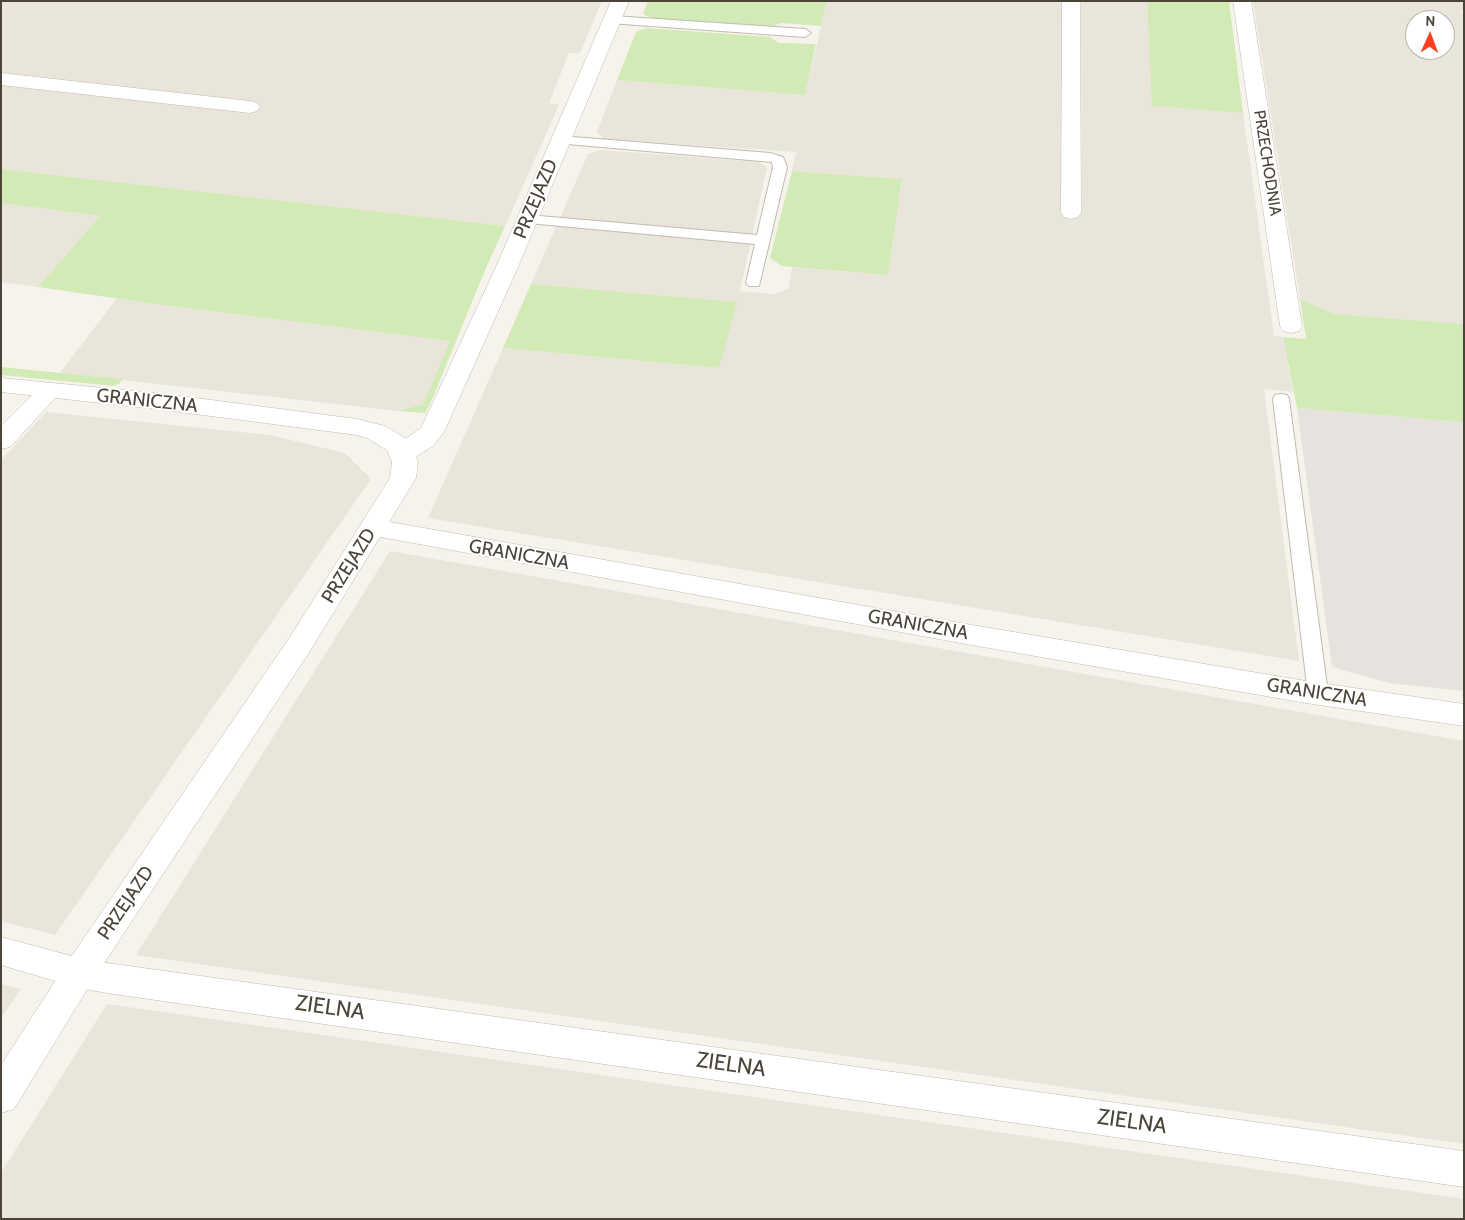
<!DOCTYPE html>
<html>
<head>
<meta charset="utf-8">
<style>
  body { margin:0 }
  #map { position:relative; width:1465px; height:1220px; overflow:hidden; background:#f6f3ec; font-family:Cabin,sans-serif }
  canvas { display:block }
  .frame { position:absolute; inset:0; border:2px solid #4b4439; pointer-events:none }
  .north { position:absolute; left:1405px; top:10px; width:50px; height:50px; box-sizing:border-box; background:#fff; border:1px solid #b7b4b0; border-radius:50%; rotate:2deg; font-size:14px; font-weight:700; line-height:20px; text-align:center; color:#4b4439 }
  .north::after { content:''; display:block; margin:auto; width:18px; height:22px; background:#fc3f1d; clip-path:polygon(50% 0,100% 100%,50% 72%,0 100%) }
</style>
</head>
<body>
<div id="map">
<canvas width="1465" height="1220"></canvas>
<div class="frame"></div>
<div class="north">N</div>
</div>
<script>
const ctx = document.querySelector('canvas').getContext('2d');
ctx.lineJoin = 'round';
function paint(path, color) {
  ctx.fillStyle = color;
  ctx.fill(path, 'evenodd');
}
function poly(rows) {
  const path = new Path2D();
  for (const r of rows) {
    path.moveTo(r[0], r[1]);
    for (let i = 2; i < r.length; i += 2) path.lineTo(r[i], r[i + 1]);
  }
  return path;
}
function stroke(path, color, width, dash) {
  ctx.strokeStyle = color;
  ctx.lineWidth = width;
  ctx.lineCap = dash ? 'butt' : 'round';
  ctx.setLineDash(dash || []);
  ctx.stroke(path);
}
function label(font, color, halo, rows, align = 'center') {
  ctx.font = font + ' Cabin,sans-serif';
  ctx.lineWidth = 4;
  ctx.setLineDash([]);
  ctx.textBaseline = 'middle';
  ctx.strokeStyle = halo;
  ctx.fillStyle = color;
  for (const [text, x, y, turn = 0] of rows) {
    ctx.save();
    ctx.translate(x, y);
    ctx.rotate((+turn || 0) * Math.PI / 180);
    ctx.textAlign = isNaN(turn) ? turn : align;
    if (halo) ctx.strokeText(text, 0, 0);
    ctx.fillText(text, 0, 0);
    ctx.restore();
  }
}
const residential = poly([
  [1,1,602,1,580,53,569,53,549,103,559,105,505,226,1,169],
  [827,1,1064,1,1061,212,1082,214,1081,1,1147,1,1153,106,1243,113,1274,336,1283,337,1293,392,1264,389,1299,661,428,518,503,348,718,368,736,302,531,284,588,154,601,150,759,162,767,167,740,291,774,294,789,288,792,267,888,275,902,179,792,171,796,152,604,139,597,132,617,80,805,95],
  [1253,1,1464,1,1464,10,1461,10,1464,18,1464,324,1334,314,1300,299],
  [1415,20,1445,20,1445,50,1415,50],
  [1,203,100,216,38,287,1,282],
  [117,298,163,305,451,341,423,404,398,411,60,373],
  [46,412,270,435,345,453,371,479,55,935,1,921,1,460],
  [390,551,1464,741,1464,1144,136,955],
  [1,984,21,989,1,1018],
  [107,1004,1464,1199,1464,1219,1,1219,1,1173]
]);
const industrial = poly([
  [1297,408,1464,422,1464,691,1389,683,1332,667]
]);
const green = poly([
  [648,1,827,1,821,26,781,23,772,27,653,19,643,14],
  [1147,1,1229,1,1243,113,1152,106],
  [646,28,770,37,779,43,816,44,805,95,617,80,636,32],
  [1,169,187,190,505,226,486,268,431,402,425,413,398,411,423,404,450,341,163,305,38,287,100,216,1,203],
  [792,171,902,179,888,275,782,266,770,258],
  [531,284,737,302,719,368,503,348],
  [1300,299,1334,314,1464,324,1464,422,1297,408,1283,337,1306,339],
  [1,367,60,373,122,379,120,383,114,386,1,375]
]);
const service = poly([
  [613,16,805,29,811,33,805,37,609,23,607,20,613,16],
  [561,136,770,153,783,157,787,167,759,286,749,286,746,283,755,244,528,223,523,222,521,219,523,216,528,215,757,235,773,167,772,162,556,143,554,140,556,137,561,136],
  [1281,394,1287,395,1289,399,1328,694,1325,699,1318,701,1311,699,1308,694,1273,399,1275,395,1281,394]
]);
const minor = poly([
  [611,1,629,1,518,267,444,432,433,446,412,459,403,461,394,459,391,453,394,447,421,428,496,267,611,1],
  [1062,1,1080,1,1081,213,1078,217,1071,219,1064,217,1061,213,1062,1],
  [1233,1,1251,1,1302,326,1299,331,1291,333,1283,331,1280,326,1233,1],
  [1,73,250,101,257,103,260,107,257,111,250,113,1,85,1,73],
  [50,383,58,385,62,390,58,395,10,447,1,449,1,426,42,385,50,383],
  [373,519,966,624,1306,681,1464,704,1464,726,1306,703,966,644,364,534,360,528,364,522,373,519],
  [1,937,79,958,107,963,1464,1151,1464,1187,107,993,79,988,1,965,1,937]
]);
const tertiary = poly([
  [1,378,165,394,357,419,385,426,405,438,415,453,418,462,416,478,310,651,91,983,14,1109,1,1113,1,1065,67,963,290,637,390,478,392,462,387,450,367,438,357,435,165,410,1,392,1,378]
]);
const farStreetnames = [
  ["PRZECHODNIA",1267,163,81]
];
const streetNames = [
  ["PRZEJAZD",536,199,-67],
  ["GRANICZNA",147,401,6],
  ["GRANICZNA",519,555,10],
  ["PRZEJAZD",349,566,-58],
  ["GRANICZNA",918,625,10],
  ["GRANICZNA",1317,693,9],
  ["PRZEJAZD",126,903,-56]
];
const nearStreetnames = [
  ["ZIELNA",330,1008,8],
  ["ZIELNA",731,1065,8],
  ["ZIELNA",1132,1122,8]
];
paint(residential, '#eae5da');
paint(industrial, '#e6e2dd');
paint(green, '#d2eab5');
stroke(service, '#c2bbae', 2);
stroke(minor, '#c2bbae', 1);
stroke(tertiary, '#c2bbae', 1);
paint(service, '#fff');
paint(minor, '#fff');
paint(tertiary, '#fff');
label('16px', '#4b4439', '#fff', farStreetnames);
label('19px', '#4b4439', '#fff', streetNames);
label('22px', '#4b4439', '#fff', nearStreetnames);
</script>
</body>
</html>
